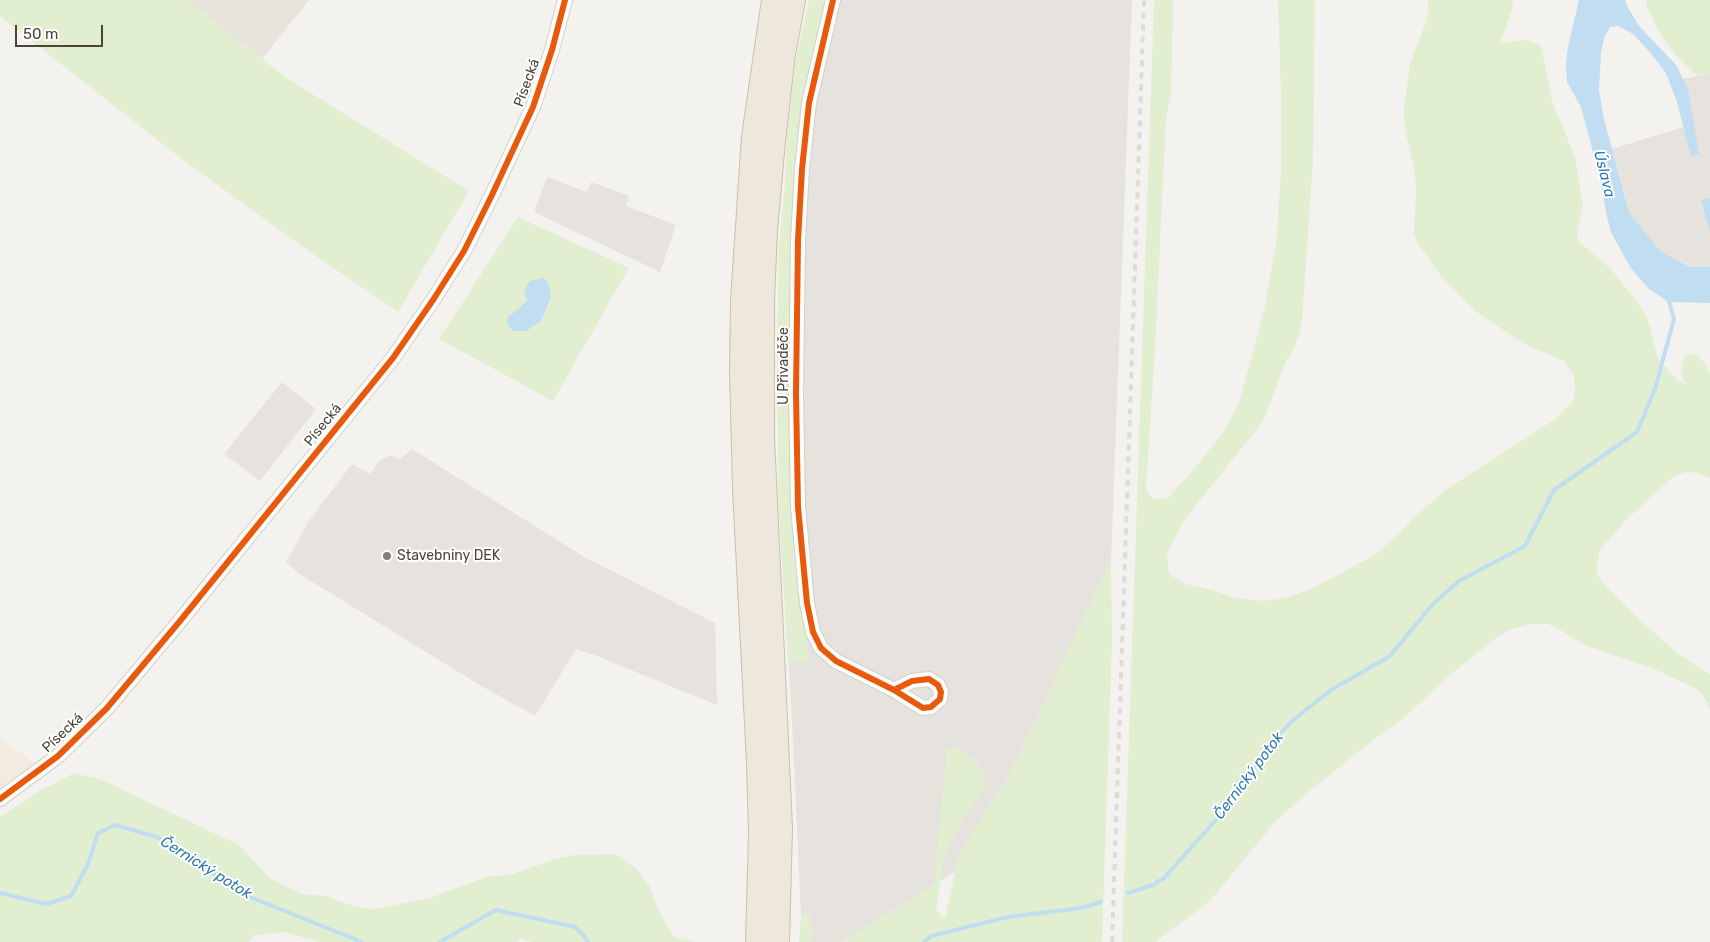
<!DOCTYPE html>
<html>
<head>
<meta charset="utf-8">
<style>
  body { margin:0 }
  #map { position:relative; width:1710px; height:942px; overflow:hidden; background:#f4f2ee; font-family:Rubik,sans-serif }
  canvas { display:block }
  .scale { position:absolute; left:15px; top:25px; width:88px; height:22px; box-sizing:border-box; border:2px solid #4b4439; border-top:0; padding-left:6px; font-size:15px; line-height:18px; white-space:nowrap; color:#4b4439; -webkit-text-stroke:4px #fff; paint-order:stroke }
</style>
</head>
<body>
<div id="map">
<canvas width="1710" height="942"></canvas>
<div class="scale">50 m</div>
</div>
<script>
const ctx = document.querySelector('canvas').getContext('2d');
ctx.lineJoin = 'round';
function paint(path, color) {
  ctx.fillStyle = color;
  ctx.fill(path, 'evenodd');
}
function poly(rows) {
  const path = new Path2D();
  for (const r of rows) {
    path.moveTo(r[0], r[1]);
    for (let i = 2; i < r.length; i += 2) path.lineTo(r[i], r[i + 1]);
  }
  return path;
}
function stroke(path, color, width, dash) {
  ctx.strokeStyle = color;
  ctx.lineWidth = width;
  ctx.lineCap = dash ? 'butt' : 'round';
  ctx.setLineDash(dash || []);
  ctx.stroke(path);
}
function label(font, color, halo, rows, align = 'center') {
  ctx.font = font + ' Rubik,sans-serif';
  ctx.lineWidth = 4;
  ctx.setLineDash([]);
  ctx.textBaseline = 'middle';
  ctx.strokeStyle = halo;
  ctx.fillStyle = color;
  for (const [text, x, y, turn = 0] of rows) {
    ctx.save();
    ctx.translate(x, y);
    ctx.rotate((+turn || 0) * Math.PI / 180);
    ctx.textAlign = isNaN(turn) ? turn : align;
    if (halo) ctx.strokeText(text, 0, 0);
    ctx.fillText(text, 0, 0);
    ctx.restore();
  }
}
const residential = poly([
  [186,0,309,0,262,59]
]);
const commercial = poly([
  [0,738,42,768,0,799]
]);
const industrial = poly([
  [813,0,1132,0,1111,560,1011,772,959,854,955,872,841,942,811,942,810,914,801,916,792,720,779,508,777,362,779,247],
  [1710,73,1710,267,1691,267,1660,251,1630,214,1612,149,1683,127,1692,122,1688,89,1683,79],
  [412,449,586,558,715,623,717,705,597,656,576,649,535,716,478,684,298,573,286,562,309,521,352,464,370,474,379,461,390,455,400,459]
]);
const green = poly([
  [0,0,186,0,288,79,469,191,398,312,313,254,183,160,0,16],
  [809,0,827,0,806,83,795,166,790,276,788,405,791,519,809,661,788,662,779,508,777,362,779,247,785,183,787,135,796,60],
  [1154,0,1173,0,1171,95,1166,118,1165,140,1155,349,1146,489,1149,495,1156,500,1169,497,1194,469,1224,431,1239,404,1265,306,1276,243,1281,173,1281,97,1278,0,1315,0,1313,162,1302,320,1299,335,1294,348,1285,363,1264,420,1186,518,1176,534,1167,554,1169,574,1185,584,1212,590,1236,598,1264,601,1285,598,1313,588,1373,556,1399,534,1411,520,1447,489,1557,418,1574,399,1575,388,1574,376,1564,361,1524,344,1475,311,1440,275,1417,242,1414,234,1416,189,1415,172,1405,130,1404,110,1410,64,1426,22,1429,10,1427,0,1512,0,1513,7,1500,43,1526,40,1541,45,1552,101,1575,157,1583,207,1577,230,1578,241,1611,269,1640,306,1649,323,1657,357,1675,377,1684,384,1681,368,1684,357,1694,353,1703,361,1710,373,1710,478,1697,473,1687,472,1674,476,1626,520,1600,550,1597,564,1597,573,1602,582,1643,623,1676,652,1710,675,1710,709,1704,697,1697,689,1652,668,1584,645,1559,629,1548,624,1530,624,1509,630,1497,637,1451,674,1404,718,1373,740,1306,794,1275,822,1209,902,1155,942,1122,942],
  [1646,0,1710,0,1710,73,1696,75,1674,53,1658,31,1647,6],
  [518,217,629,268,553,401,439,339],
  [1111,560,1112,640,1102,942,841,942,934,885,947,747,959,749,974,758,983,770,986,786,963,821,945,854,936,910,945,919,959,854,1011,772],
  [74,773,102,780,239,845,271,879,302,894,326,896,356,907,375,909,429,898,487,877,513,874,552,860,574,855,616,854,637,869,649,885,660,914,674,937,695,942,532,942,520,938,517,942,319,942,284,932,255,935,248,942,0,942,0,817,40,791],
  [810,914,811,942,799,942,801,916]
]);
const parking = poly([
  [982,38,1075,41,1073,86,981,83,979,132,889,129,891,79,981,83],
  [839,103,856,103,844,413,826,413,827,388,813,387,822,128,838,128],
  [547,177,587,192,591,182,629,196,626,206,676,225,660,272,534,212],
  [282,382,316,409,260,481,224,454],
  [898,384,947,386,945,434,896,432],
  [353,466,381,485,342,543,312,524],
  [894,468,1040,475,1040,485,894,478],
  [830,603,1034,612,1033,640,1015,640,1015,667,892,665,893,637,828,635],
  [857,684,858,692,869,701,870,714,819,718,817,687]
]);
const water = poly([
  [1579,0,1625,0,1627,6,1639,26,1676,65,1688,89,1699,154,1691,156,1676,99,1666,73,1649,51,1633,34,1618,26,1610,27,1604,38,1601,53,1599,90,1603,115,1627,205,1630,214,1660,251,1690,267,1710,267,1710,303,1669,302,1649,289,1630,267,1611,232,1606,213,1601,182,1581,107,1567,82,1566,64,1568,47],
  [1710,198,1710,232,1701,200],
  [544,278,549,285,551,297,541,321,526,331,513,331,507,323,508,317,520,308,527,300,524,290,530,281]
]);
const stream = poly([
  [0,893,46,904,71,896,88,864,98,833,115,825,157,837,250,897,362,942],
  [1128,893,1153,885,1164,878,1232,802,1266,749,1292,721,1331,690,1390,656,1432,605,1459,581,1525,546,1554,490,1637,432,1655,389,1674,319,1668,298],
  [440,942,496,910,575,927,584,936,588,942],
  [924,942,931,936,1008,917,1081,908,1101,902]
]);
const street = poly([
  [833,0,809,103,802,169,798,240,796,393,798,507,807,603,813,632,821,648,836,661,894,690,923,708,931,707,940,699,941,692,938,685,929,679,912,681,894,690],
  [0,799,58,756,107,708,180,621,393,358,433,300,464,251,491,197,533,107,552,50,565,0]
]);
const highway = poly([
  [758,942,761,833,759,763,745,489,742,372,743,300,754,137,774,0],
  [777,942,780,828,762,437,762,301,765,230,773,141,783,54,793,0]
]);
const rail = poly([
  [1112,942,1144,0]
]);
const cycleway = poly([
  [833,0,809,103,802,169,798,240,796,393,798,507,807,603,813,632,821,648,836,661,894,690,923,708,931,707,940,699,941,692,938,685,929,679,912,681,894,690],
  [0,799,58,756,107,708,180,621,393,358,433,300,464,251,491,197,533,107,552,50,565,0]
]);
const markers = [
  [387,556,5,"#868178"]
];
const streetNames = [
  ["Písecká",527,83,-70],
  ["U Přivaděče",784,366,-90],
  ["Písecká",323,425,-51],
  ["Písecká",63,733,-43]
];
const poiNames = [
  ["Stavebniny DEK",397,556]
];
const waterNames = [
  ["Úslava",1604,174,76],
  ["Černický potok",1249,776,-53],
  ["Černický potok",206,868,32]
];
paint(residential, '#e7e4dc');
paint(commercial, '#f3ebdf');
paint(industrial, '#e6e2de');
paint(green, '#e1eecf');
paint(parking, '#e6e3df');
paint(water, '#c0ddf1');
stroke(stream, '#c0ddf1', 4);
stroke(street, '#d2d0cb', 16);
stroke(highway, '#ccbfa9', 26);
stroke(street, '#fdfdfc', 14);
stroke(highway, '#ede8db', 24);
stroke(rail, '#dbdbda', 4, [6, 6]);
stroke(cycleway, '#e8590c', 6);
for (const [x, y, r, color] of markers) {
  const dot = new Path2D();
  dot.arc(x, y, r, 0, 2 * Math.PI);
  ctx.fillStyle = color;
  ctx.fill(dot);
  stroke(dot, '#fff', 2);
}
label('14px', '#4b4439', '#fff', streetNames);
label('14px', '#4b4439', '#fff', poiNames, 'left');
label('italic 15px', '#2e7ab2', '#fff', waterNames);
</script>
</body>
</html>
